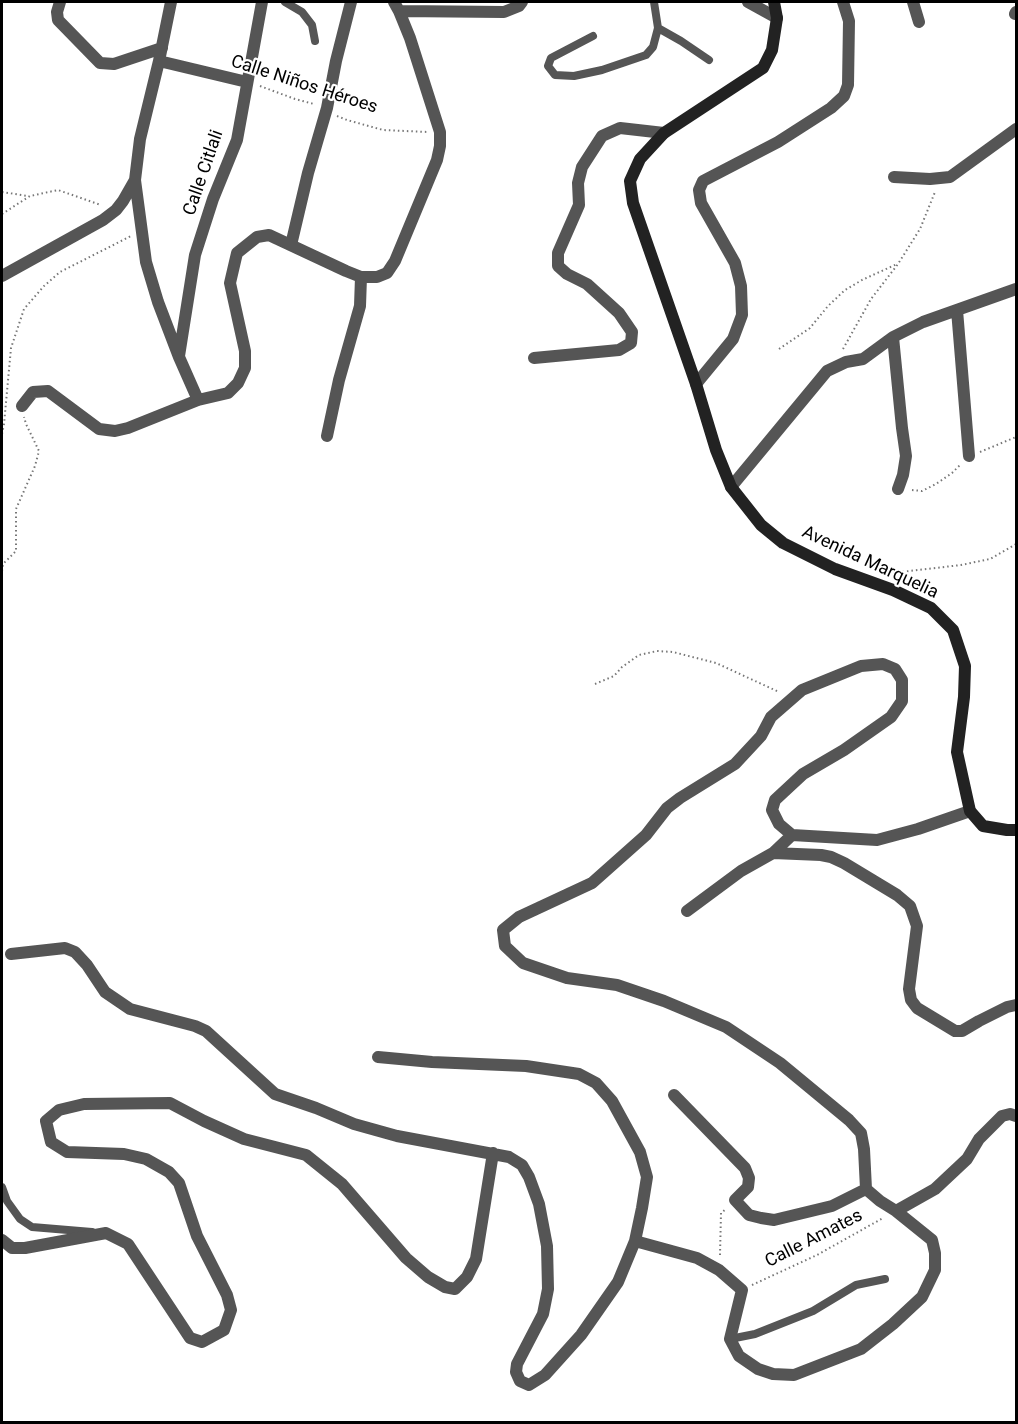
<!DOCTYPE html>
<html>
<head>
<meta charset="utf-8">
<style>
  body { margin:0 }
  #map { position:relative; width:1018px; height:1424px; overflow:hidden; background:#fff; font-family:Roboto,sans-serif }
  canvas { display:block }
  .frame { position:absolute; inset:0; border:3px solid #000; pointer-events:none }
</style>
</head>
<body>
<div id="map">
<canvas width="1018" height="1424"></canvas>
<div class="frame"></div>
</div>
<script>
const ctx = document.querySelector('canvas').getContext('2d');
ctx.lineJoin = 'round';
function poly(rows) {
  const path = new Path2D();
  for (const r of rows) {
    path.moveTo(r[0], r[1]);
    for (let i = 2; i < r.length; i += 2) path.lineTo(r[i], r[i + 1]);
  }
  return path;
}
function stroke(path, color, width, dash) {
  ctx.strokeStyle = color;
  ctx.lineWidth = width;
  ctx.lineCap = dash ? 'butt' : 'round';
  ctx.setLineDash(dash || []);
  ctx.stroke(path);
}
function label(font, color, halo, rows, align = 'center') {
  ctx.font = font + ' Roboto,sans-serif';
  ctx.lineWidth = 4.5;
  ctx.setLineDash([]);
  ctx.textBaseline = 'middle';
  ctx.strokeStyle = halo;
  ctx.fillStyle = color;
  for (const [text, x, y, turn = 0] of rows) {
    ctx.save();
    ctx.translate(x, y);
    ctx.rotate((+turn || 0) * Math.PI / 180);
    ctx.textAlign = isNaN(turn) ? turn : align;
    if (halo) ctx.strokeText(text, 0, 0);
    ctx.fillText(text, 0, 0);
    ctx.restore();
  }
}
const path = poly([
  [260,86,295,99,314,104],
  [337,116,347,120,383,130,428,132],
  [2,192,28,196],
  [2,214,30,196,58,190,101,205],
  [779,349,810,328,828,306,845,290,862,280,897,264],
  [843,349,871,299,898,264,920,229,935,192],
  [2,434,4,424,11,348,24,309,44,286,60,272,131,236],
  [980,452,1016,437],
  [912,490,922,491,936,484,952,473,961,464],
  [2,571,3,564,16,551,16,509,35,466,39,451,26,424,24,417],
  [880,571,901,572,961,565,990,559,1016,544],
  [2,611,2,614],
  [595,684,614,676,622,667,639,655,657,651,673,652,716,663,779,692],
  [720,1255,721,1213,726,1209],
  [752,1285,817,1255,883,1218]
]);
const service = poly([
  [285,2,302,12,312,25,315,41],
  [658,28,681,41,709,60],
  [593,36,551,58,548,66,555,75,574,76,602,70,646,55,653,47,658,28,654,2],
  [2,1187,7,1201,20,1219,32,1227,92,1232],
  [730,1339,755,1334,813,1311,856,1285,885,1279]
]);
const minor = poly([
  [60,2,57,12,58,20,100,63,114,64,162,48],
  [171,2,159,61,140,139,135,180,146,262,158,302,179,357,198,400],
  [748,2,777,18],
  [913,2,919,22],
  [399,11,504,12,519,6,522,2],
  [1015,14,1016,12],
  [159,61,247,82],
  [894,177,930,179,950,177,1016,129],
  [291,245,308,173,327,108,336,61,351,2],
  [2,276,103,220,116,210,123,201,135,180],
  [957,310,969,456],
  [893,337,902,428,906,456,903,475,898,489],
  [179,356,195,255,213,199,237,140,262,2],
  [534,358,619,350,631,343,632,332,619,313,587,284,567,274,558,266,558,253,579,205,578,183,582,167,602,136,620,128,664,133],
  [696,384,733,339,742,315,741,286,735,263,701,203,699,190,703,181,778,142,831,108,844,96,848,85,849,21,843,2],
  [22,406,33,392,48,391,99,429,115,431,128,428,198,400,228,393,238,383,245,368,245,351,230,283,237,253,257,237,269,235,346,271,361,277,377,277,387,273,395,261,437,160,440,146,440,132,410,38,399,11,394,2],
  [327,436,339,380,360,306,361,277],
  [731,487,827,371,846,362,863,359,893,337,923,322,1016,289],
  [773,853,821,855,831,857,844,863,897,895,910,906,917,926,909,989,911,1000,917,1008,955,1031,962,1031,979,1021,1007,1007,1016,1005],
  [687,911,741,871,773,853,792,835],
  [11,954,65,948,75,952,87,965,105,992,130,1009,195,1026,206,1031,275,1094,316,1108,354,1124,397,1136,509,1157,522,1165,529,1177,539,1204,547,1246,548,1289,543,1314,517,1364,516,1372,520,1381,529,1385,545,1375,581,1335,618,1282,635,1241,642,1208,647,1177,640,1152,612,1101,596,1083,579,1074,526,1066,432,1062,378,1057],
  [674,1095,745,1168,749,1178,748,1187,735,1200,749,1215,761,1218,774,1220,832,1206,866,1189],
  [896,1211,935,1189,967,1159,979,1139,1002,1116,1010,1114,1016,1116],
  [2,1240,12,1248,25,1248,106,1233,128,1244,190,1338,202,1342,224,1330,231,1310,227,1295,197,1236,179,1183,169,1172,146,1159,124,1154,67,1152,51,1142,46,1121,59,1110,84,1104,170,1103,204,1121,244,1139,306,1155,342,1184,406,1258,428,1277,445,1287,455,1289,467,1277,476,1259,493,1153],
  [635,1241,697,1258,719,1270,742,1290,730,1339,739,1356,758,1369,773,1374,794,1375,861,1349,893,1324,922,1297,935,1270,935,1253,932,1240,896,1211,880,1201,866,1189,864,1149,861,1133,849,1120,780,1063,726,1027,664,1001,617,985,567,978,523,963,505,946,503,930,519,917,592,883,646,835,667,808,680,798,735,764,761,736,771,717,802,690,861,666,883,664,895,669,902,680,902,701,891,717,844,750,803,774,775,800,772,810,779,824,792,835,877,840,918,829,970,811]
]);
const secondary = poly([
  [774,2,777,18,772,50,763,68,664,133,640,159,630,181,633,203,696,384,716,450,731,487,761,525,783,543,835,569,893,590,931,608,953,630,965,666,964,697,957,752,970,811,983,826,1007,830,1016,830]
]);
const streetNames = [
  ["Calle Niños Héroes",304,85,18],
  ["Calle Citlali",204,173,-71],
  ["Avenida Marquelia",870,563,25],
  ["Calle Amates",814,1239,-27]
];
stroke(path, '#777', 2, [1.5, 3]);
stroke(service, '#555', 8);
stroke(minor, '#555', 12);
stroke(secondary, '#222', 12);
label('18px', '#000', '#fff', streetNames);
</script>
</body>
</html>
